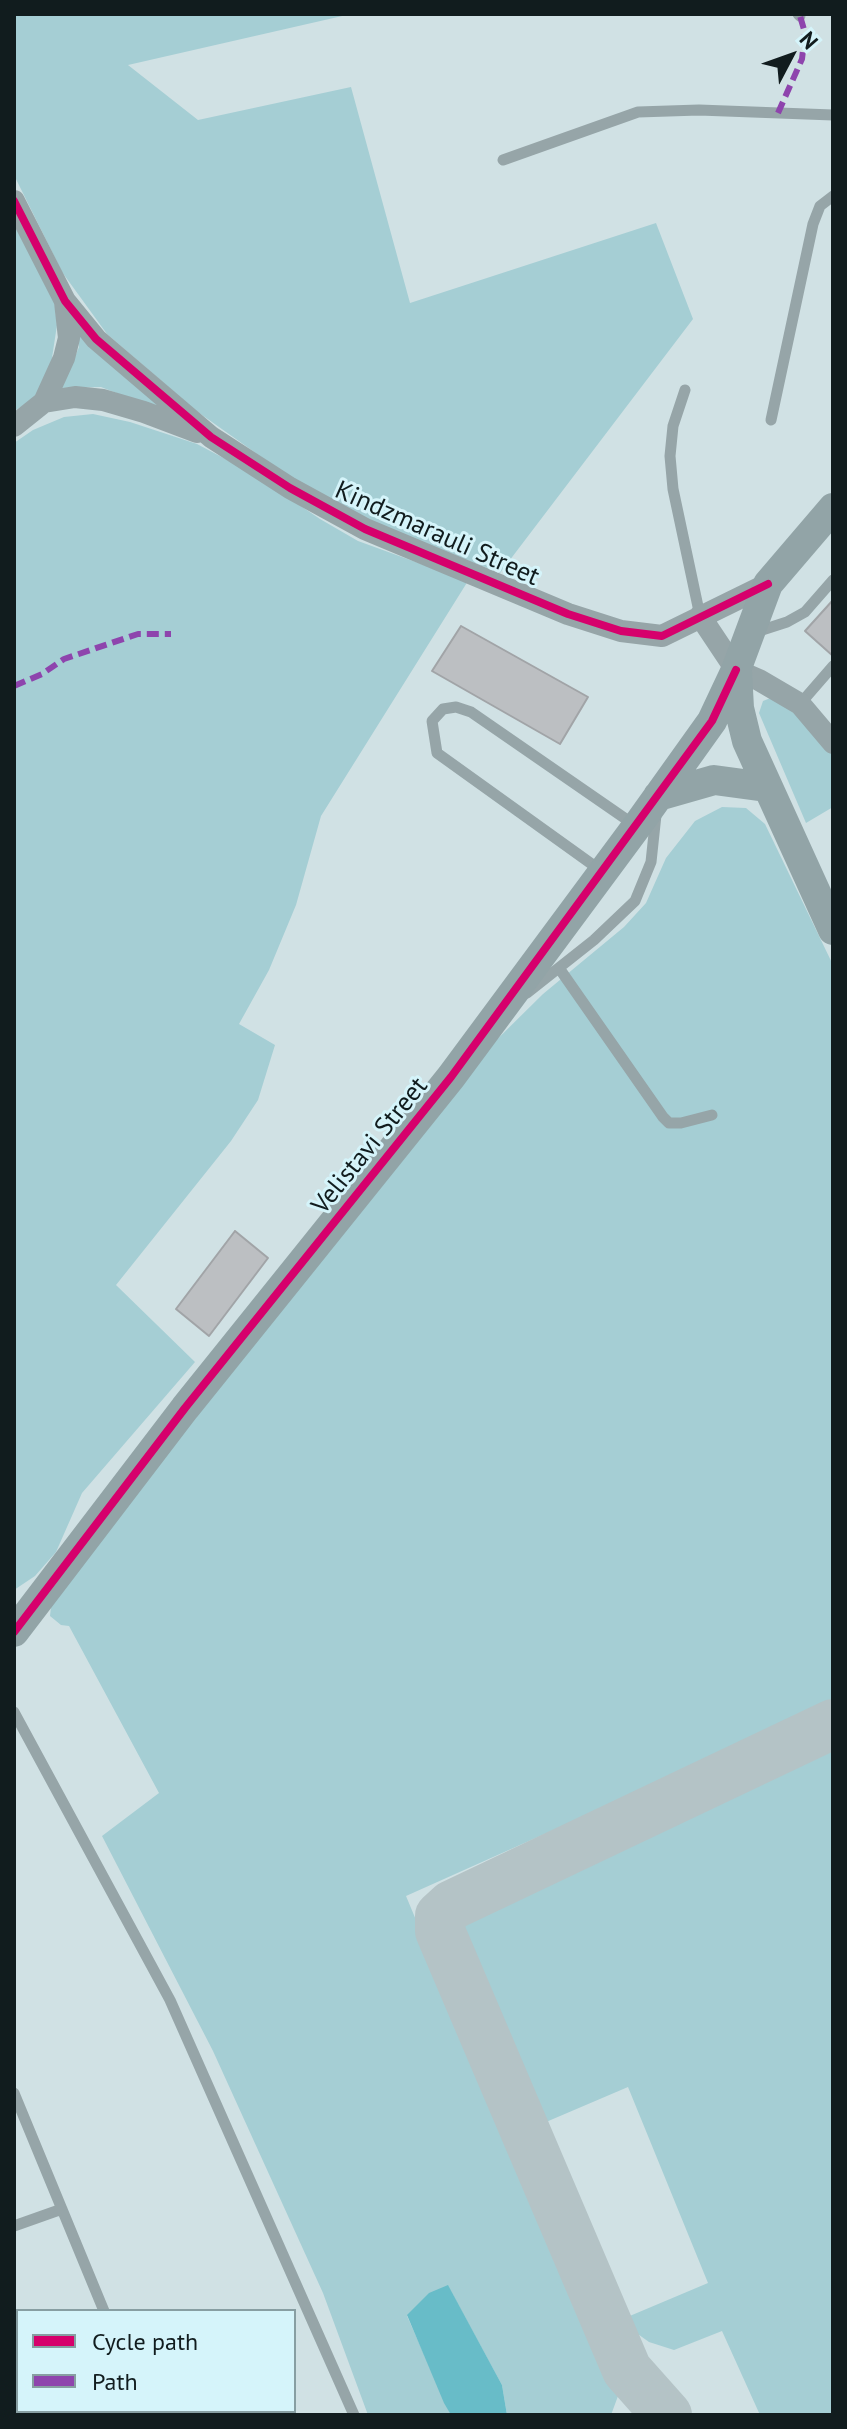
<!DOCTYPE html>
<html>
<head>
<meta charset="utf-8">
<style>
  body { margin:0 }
  #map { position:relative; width:847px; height:2429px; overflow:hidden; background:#d0e1e4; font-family:"PT Sans",sans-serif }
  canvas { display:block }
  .frame { position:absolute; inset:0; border:16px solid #111c1e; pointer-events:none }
  .legend { position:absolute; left:16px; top:2309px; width:280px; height:104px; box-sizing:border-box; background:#d5f4fa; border:2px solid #879ea2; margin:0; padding:10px 14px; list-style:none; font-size:24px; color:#111c1e }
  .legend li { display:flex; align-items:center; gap:16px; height:40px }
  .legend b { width:40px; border:2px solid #879ea2 }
  .north { position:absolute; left:751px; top:16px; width:80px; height:80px; -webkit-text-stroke:6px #d5f4fa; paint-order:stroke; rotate:49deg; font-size:22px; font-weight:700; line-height:32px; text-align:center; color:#111c1e }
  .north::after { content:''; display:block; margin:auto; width:28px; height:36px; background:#111c1e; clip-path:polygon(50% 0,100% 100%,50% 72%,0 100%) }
</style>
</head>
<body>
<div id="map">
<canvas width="847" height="2429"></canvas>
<div class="frame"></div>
<ul class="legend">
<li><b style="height:10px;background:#d6006c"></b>Cycle path</li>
<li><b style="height:10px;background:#8e44ad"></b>Path</li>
</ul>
<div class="north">N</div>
</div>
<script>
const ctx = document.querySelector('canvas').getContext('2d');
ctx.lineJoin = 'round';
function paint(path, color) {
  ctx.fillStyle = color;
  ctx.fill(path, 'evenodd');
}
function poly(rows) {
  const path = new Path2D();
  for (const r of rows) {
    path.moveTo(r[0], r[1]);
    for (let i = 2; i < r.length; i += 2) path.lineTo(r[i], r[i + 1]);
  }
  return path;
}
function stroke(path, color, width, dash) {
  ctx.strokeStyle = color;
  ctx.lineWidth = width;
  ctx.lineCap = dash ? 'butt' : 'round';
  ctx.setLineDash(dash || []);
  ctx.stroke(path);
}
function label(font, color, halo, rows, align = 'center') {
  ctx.font = font + ' "PT Sans",sans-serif';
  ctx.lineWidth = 6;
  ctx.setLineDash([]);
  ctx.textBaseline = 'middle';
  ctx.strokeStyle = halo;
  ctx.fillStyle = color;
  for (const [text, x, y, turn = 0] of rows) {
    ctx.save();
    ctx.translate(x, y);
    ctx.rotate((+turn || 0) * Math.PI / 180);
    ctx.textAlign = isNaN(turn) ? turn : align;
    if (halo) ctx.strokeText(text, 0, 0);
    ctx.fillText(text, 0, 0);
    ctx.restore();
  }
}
const green = poly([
  [14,14,351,14,128,65,198,120,351,87,410,303,656,223,693,319,500,573,373,524,291,478,195,410,107,334,62,272,14,175],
  [14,223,54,298,57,325,50,371,38,397,14,411],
  [76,326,185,420,101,387,62,388,79,347],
  [93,414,130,422,197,444,252,473,320,519,358,541,468,581,321,816,296,905,269,970,239,1024,275,1045,258,1100,231,1141,116,1285,195,1362,82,1493,56,1552,35,1576,14,1590,14,443,33,430,64,417],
  [773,697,797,710,833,754,833,807,806,823,759,713,763,701],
  [722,807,746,808,765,824,833,965,833,1705,406,1896,565,2278,618,2396,611,2415,507,2415,502,2385,448,2286,407,2316,451,2415,368,2415,323,2293,213,2051,102,1836,159,1793,69,1626,61,1625,50,1616,51,1607,59,1593,464,1072,543,994,624,927,646,903,666,858,695,821],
  [833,1747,833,2415,760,2415,722,2331,674,2350,649,2342,635,2332,625,2318,708,2283,628,2087,539,2125,461,1936,460,1924,468,1911]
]);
const water = poly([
  [448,2285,502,2385,507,2415,451,2415,444,2403,407,2315,429,2293]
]);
const taxiway = poly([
  [667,2415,627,2370,440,1931,440,1916,452,1905,833,1724]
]);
const building = poly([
  [833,600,833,656,805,631,833,600],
  [461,626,588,697,560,744,432,671,461,626],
  [235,1231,268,1258,209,1336,176,1309,235,1231]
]);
const lane = poly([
  [798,14,800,16],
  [503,160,638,112,699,110,833,115],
  [685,390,673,426,670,456,673,489,700,616],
  [771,420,813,224,820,206,833,196],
  [756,632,787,622,805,612,833,580],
  [800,704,833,666],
  [600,870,437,753,432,721,443,709,456,707,471,712,636,826],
  [559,968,663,1117,669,1123,681,1123,712,1115],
  [527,993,594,940,635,901,651,862,656,815],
  [14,1712,170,2000,354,2415],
  [14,2093,104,2311],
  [14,2226,62,2209],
  [147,2411,150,2415]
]);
const street = poly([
  [14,201,65,301,96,339,211,437,290,488,365,529,568,614,621,631,662,636,768,584],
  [44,402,75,397,103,400,144,412,197,432],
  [14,426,44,402,64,358,69,338,65,302],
  [700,616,736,670,759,680,800,704,833,743]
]);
const secondary = poly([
  [737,672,739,708,747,741,833,930],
  [658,796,714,780,766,787],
  [14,1632,185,1408,451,1077,637,826,712,721,736,670,768,584,833,508]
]);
const quiet = poly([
  [778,113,802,59,805,33,800,16],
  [14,686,42,674,64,659,138,634,171,634]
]);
const cycleway = poly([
  [14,201,65,301,96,339,211,437,290,488,365,529,568,614,621,631,662,636,768,584],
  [14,1632,185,1408,451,1077,712,721,736,670]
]);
const streetNames = [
  ["Kindzmarauli Street",437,534,24],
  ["Velistavi Street",370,1146,-51]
];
paint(green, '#a5ced4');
paint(water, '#68bcc8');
stroke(taxiway, '#b4c3c6', 50);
paint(building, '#bcbfc2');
stroke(building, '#a1a4a7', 2);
stroke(lane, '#96a5a8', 11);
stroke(street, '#96a5a8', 22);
stroke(secondary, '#92a4a7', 30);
stroke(quiet, '#8e44ad', 6, [12, 6]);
stroke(cycleway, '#d6006c', 8);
label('26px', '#111c1e', '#d5f4fa', streetNames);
</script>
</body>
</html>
